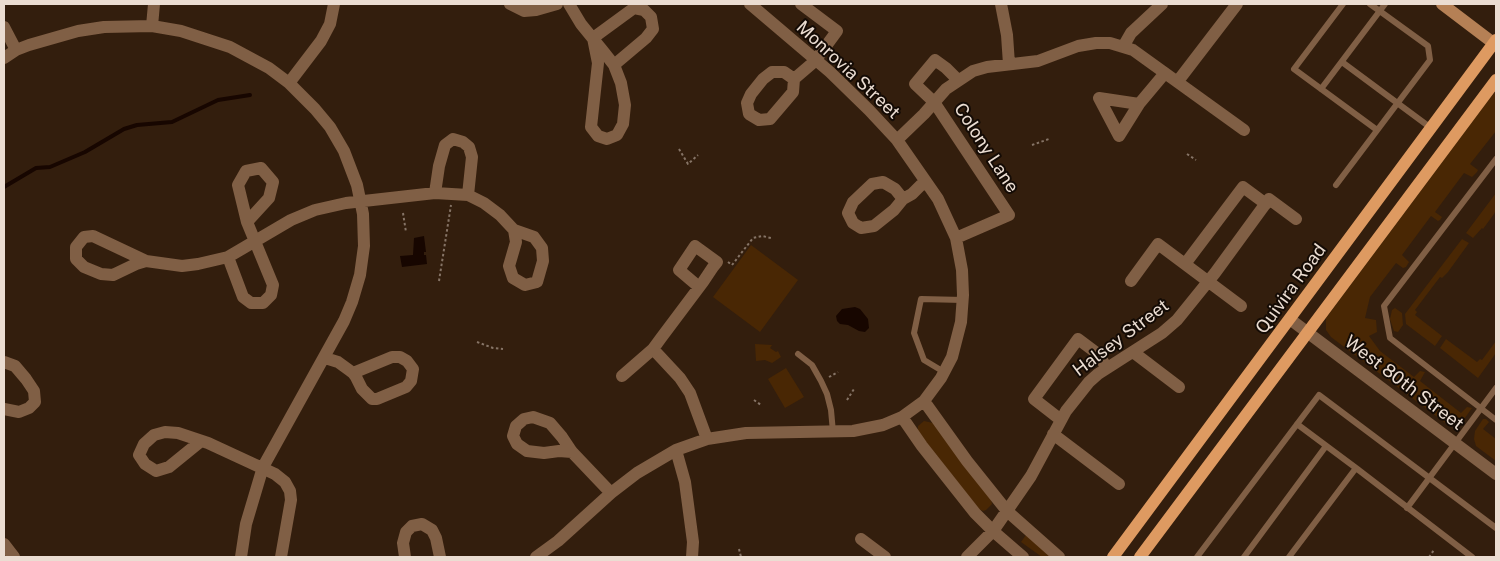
<!DOCTYPE html>
<html>
<head>
<meta charset="utf-8">
<style>
  body { margin:0 }
  #map { position:relative; width:1500px; height:561px; overflow:hidden; background:#331e0d; font-family:"Public Sans",sans-serif }
  canvas { display:block }
  .frame { position:absolute; inset:0; border:5px solid #ebddd2; pointer-events:none }
</style>
</head>
<body>
<div id="map">
<canvas width="1500" height="561"></canvas>
<div class="frame"></div>
</div>
<script>
const ctx = document.querySelector('canvas').getContext('2d');
ctx.lineJoin = 'round';
function paint(path, color) {
  ctx.fillStyle = color;
  ctx.fill(path, 'evenodd');
}
function poly(rows) {
  const path = new Path2D();
  for (const r of rows) {
    path.moveTo(r[0], r[1]);
    for (let i = 2; i < r.length; i += 2) path.lineTo(r[i], r[i + 1]);
  }
  return path;
}
function stroke(path, color, width, dash) {
  ctx.strokeStyle = color;
  ctx.lineWidth = width;
  ctx.lineCap = dash ? 'butt' : 'round';
  ctx.setLineDash(dash || []);
  ctx.stroke(path);
}
function label(font, color, halo, rows, align = 'center') {
  ctx.font = font + ' "Public Sans",sans-serif';
  ctx.lineWidth = 4;
  ctx.setLineDash([]);
  ctx.textBaseline = 'middle';
  ctx.strokeStyle = halo;
  ctx.fillStyle = color;
  for (const [text, x, y, turn = 0] of rows) {
    ctx.save();
    ctx.translate(x, y);
    ctx.rotate((+turn || 0) * Math.PI / 180);
    ctx.textAlign = isNaN(turn) ? turn : align;
    if (halo) ctx.strokeText(text, 0, 0);
    ctx.fillText(text, 0, 0);
    ctx.restore();
  }
}
const green = poly([
  [1496,91,1496,131,1470,164,1478,170,1477,172,1472,177,1464,173,1435,212,1442,217,1440,220,1438,221,1431,216,1402,255,1409,262,1406,267,1403,268,1396,263,1370,297,1365,318,1376,320,1377,332,1369,336,1380,351,1414,377,1420,371,1425,372,1420,381,1461,413,1467,407,1472,408,1462,422,1456,425,1448,425,1331,337,1326,330,1326,318,1490,98],
  [1496,193,1496,210,1494,214,1483,229,1482,228,1473,238,1466,233],
  [1462,239,1469,243,1448,272,1442,278,1440,277,1415,310,1417,312,1415,315,1442,336,1435,346,1406,324,1405,314],
  [751,245,798,280,760,332,713,297],
  [1395,308,1402,313,1403,325,1398,332,1394,331,1390,319,1392,310],
  [1446,339,1477,362,1480,359,1482,360,1496,341,1496,353,1478,378,1440,348],
  [755,344,772,345,770,348,776,352,778,351,781,357,772,363,765,360,756,361],
  [786,368,804,397,785,408,768,379],
  [1483,419,1486,419,1489,422,1483,429,1496,439,1496,461,1476,446,1474,439,1475,431],
  [924,421,933,423,991,499,992,504,986,510,983,511,979,509,918,432,918,426],
  [1026,535,1053,557,1042,557,1021,542]
]);
const water = poly([
  [424,236,426,252,424,252,424,255,426,255,427,264,402,267,400,256,413,255,414,238],
  [855,307,860,309,868,319,869,328,865,332,859,331,848,325,840,324,837,321,836,316,842,309]
]);
const stream = poly([
  [4,187,36,168,50,167,85,152,124,129,137,125,172,122,218,100,250,95]
]);
const path = poly([
  [1032,145,1049,139],
  [679,149,688,164,698,155],
  [1187,154,1196,160],
  [403,213,406,232],
  [728,262,732,265,753,238,762,236,771,238],
  [439,281,451,205],
  [477,342,493,348,503,349],
  [829,377,838,372],
  [754,400,761,405],
  [847,400,854,389],
  [739,549,741,557],
  [1429,557,1434,550]
]);
const lane = poly([
  [1343,4,1294,69,1377,130],
  [1342,62,1431,128],
  [1321,89,1385,4],
  [1496,159,1384,306,1390,338,1496,420],
  [1336,185,1430,60,1428,46,1370,4],
  [798,354,812,365,821,381,827,394,831,410,833,432],
  [944,372,924,360,914,333,921,299,963,300],
  [1356,468,1472,557],
  [1407,508,1496,388],
  [1197,557,1319,395,1496,528],
  [1244,557,1326,446],
  [1289,557,1356,468,1297,424]
]);
const street = poly([
  [510,4,524,11,536,10,557,4],
  [569,4,581,24,603,51,614,65,621,83,625,105,623,124,617,135,607,139,598,136,591,127,598,63,593,38],
  [1001,4,1007,35,1009,64],
  [152,26,154,4],
  [4,27,16,50],
  [593,38,634,8,644,10,651,17,653,29,646,38,614,65],
  [1123,47,1131,33,1162,4],
  [4,58,16,50,29,45,78,31,104,27,152,26,181,31,230,47,269,68,289,83,315,109,330,127,344,151,357,185,363,214,364,246,360,275,352,302,344,321,263,467,246,524,241,557],
  [794,79,784,72,772,72,763,79,751,94,747,103,749,114,759,120,770,119,793,92,794,79,815,61,837,31,801,4],
  [1178,81,1237,4],
  [289,83,321,41,330,24,334,4],
  [1139,104,1119,136,1099,98,1139,104,1165,73],
  [897,140,924,114,946,89,973,71,987,67,1038,61,1078,46,1096,43,1110,43,1133,50,1244,130],
  [261,168,273,182,269,198,247,222,238,185,246,171,261,168],
  [435,193,439,166,445,145,453,139,463,142,469,147,472,157,468,195],
  [903,199,895,189,883,182,872,184,853,202,848,213,853,223,861,228,874,226,894,210,903,199,912,194,925,181],
  [514,230,534,237,542,248,543,261,537,282,525,285,513,278,509,266,516,242,514,230],
  [956,238,1009,215,934,102,915,84,935,60,946,68,958,80],
  [228,257,243,297,251,303,263,303,271,295,273,285,247,222],
  [146,261,136,264,113,275,101,274,84,267,76,259,76,247,84,237,93,236,146,261,182,266,198,264,228,257,291,220,315,210,346,203,435,193,468,195,484,203,500,215,514,230],
  [1185,264,1243,187,1266,204],
  [1131,281,1158,244,1241,306],
  [699,287,679,270,695,246,717,262,713,267,703,282,661,338,653,349,680,378,690,393,707,439],
  [1291,320,1496,474],
  [1133,352,1179,387],
  [325,358,338,362,349,370,353,373,356,377,362,389,372,399,377,399,406,387,411,381,413,369,407,361,400,357,392,357,353,373],
  [4,362,15,366,26,379,34,391,35,402,29,408,19,412,4,409],
  [622,376,653,349],
  [924,401,967,461,1007,511,1059,557],
  [902,417,922,446,975,513,993,531,1023,557],
  [1061,420,1034,399,1078,339,1098,354,1107,368],
  [1053,434,1119,484],
  [201,441,169,467,156,471,145,464,139,455,144,444,154,435,165,432,178,433,208,443,275,474,285,482,290,491,291,500,281,557],
  [676,450,685,482,693,542,692,557],
  [572,452,559,451,544,453,527,451,517,444,513,436,516,426,524,419,533,417,550,423,562,437,572,452,611,493],
  [861,539,885,557],
  [4,544,14,557],
  [405,557,403,543,406,532,412,526,422,524,432,530,436,538,440,557],
  [536,557,558,541,611,493,637,473,676,450,707,439,746,433,853,431,883,425,902,417,924,401,941,378,952,357,961,322,963,295,962,270,956,238,938,199,897,140,869,110,830,72,750,4],
  [967,557,993,531,1031,476,1066,411,1089,382,1098,374,1162,333,1177,320,1215,273,1269,199,1296,219]
]);
const secondary = poly([
  [1442,4,1496,45]
]);
const primary = poly([
  [1113,557,1496,40],
  [1140,557,1496,80]
]);
const streetNames = [
  ["Monrovia Street",848,70,43],
  ["Colony Lane",986,148,57],
  ["Quivira Road",1291,289,-54],
  ["Halsey Street",1121,338,-37],
  ["West 80th Street",1404,383,37]
];
paint(green, '#492704');
paint(water, '#170600');
stroke(stream, '#170600', 4);
stroke(path, '#867466', 2, [2.5, 2.5]);
stroke(lane, '#805f45', 6);
stroke(street, '#805f45', 12);
stroke(secondary, '#b58055', 12);
stroke(primary, '#de9a61', 12);
label('18px', '#ebddd2', '#140b05', streetNames);
</script>
</body>
</html>
